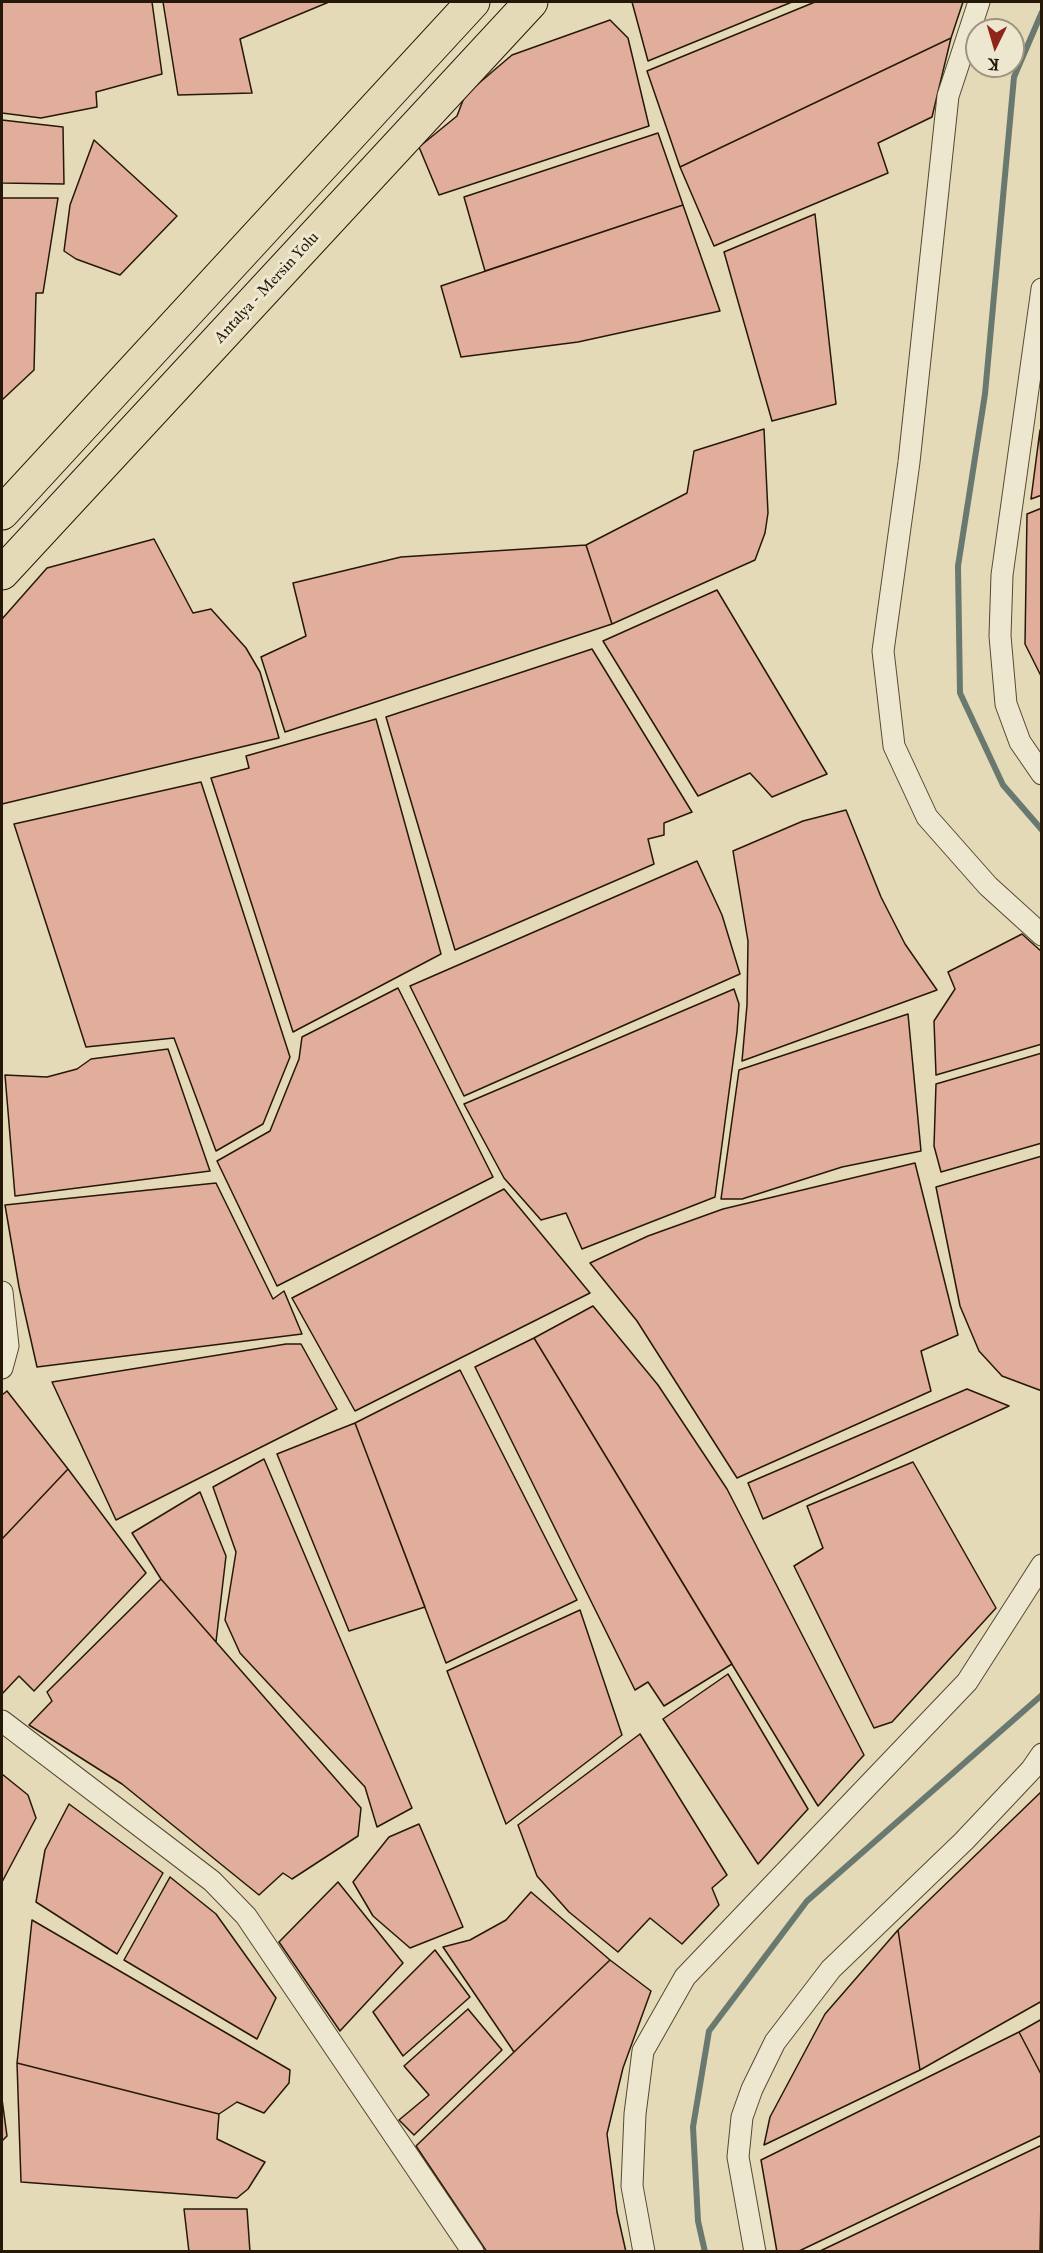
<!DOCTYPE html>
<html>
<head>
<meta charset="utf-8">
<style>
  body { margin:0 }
  #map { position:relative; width:1043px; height:2253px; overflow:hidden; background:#e5dab7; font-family:"IM FELL Great Primer",serif }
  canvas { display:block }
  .frame { position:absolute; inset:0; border:3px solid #261809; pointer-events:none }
  .north { position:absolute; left:965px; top:18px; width:60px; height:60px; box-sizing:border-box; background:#eee7d0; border:2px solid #9e9480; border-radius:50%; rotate:185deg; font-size:16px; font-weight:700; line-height:24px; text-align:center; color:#261809 }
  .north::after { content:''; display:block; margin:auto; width:21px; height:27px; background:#8f2418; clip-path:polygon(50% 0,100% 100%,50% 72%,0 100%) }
</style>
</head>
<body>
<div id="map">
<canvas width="1043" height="2253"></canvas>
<div class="frame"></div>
<div class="north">K</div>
</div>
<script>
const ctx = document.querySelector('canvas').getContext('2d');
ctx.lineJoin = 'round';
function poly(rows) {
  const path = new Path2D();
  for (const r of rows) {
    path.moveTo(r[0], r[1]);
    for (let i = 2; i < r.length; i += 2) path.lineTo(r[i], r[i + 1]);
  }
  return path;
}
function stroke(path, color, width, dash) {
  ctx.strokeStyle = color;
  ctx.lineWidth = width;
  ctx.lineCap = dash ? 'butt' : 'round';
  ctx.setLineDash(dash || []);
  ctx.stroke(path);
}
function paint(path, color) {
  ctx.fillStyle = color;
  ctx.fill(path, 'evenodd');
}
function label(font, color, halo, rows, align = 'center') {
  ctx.font = font + ' "IM FELL Great Primer",serif';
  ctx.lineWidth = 6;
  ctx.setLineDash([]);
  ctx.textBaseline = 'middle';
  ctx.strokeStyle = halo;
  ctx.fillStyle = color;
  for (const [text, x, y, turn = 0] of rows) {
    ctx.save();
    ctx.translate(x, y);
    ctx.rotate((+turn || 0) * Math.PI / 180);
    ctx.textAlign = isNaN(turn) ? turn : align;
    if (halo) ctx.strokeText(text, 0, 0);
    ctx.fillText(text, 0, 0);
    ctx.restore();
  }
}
const stream = poly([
  [1042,12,1014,77,985,394,958,566,960,693,1003,785,1042,830],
  [705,2252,698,2221,693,2127,709,2031,807,1901,1042,1695]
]);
const building = poly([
  [2,2,152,2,162,74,96,92,97,107,41,118,2,113,2,2],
  [163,2,329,2,240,39,252,93,178,95,163,2],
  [632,2,792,2,648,61,632,2],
  [815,2,963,2,951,38,680,167,647,71,815,2],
  [610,20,628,38,649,126,439,195,419,147,457,116,465,95,512,55,610,20],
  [951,38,932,117,878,143,888,173,714,246,680,167,951,38],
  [2,120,63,127,64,184,2,183,2,120],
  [658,133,683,205,485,271,464,197,658,133],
  [94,140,177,216,120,275,76,259,64,251,70,205,94,140],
  [2,198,58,198,43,293,36,293,34,370,2,400,2,198],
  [683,205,720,311,578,342,461,357,441,286,683,205],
  [815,214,836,404,772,421,724,252,815,214],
  [764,429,768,513,765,533,755,560,612,624,586,545,687,493,694,451,764,429],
  [1040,430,1042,495,1031,499,1040,430],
  [1042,508,1042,678,1025,644,1027,514,1042,508],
  [154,539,193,613,211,609,246,648,260,672,279,738,2,804,2,619,47,568,154,539],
  [586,545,612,624,285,732,261,657,306,636,293,583,401,557,586,545],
  [717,590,827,774,772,797,750,773,698,796,603,641,717,590],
  [592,649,692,812,664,823,664,835,648,839,654,864,455,950,386,717,592,649],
  [376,719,441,954,293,1032,211,778,249,768,246,756,376,719],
  [201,782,290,1057,263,1124,216,1151,174,1038,86,1047,14,824,201,782],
  [846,810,881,897,905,944,937,990,742,1061,747,1005,748,941,733,851,803,821,846,810],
  [697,861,722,915,740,974,464,1096,410,986,697,861],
  [1022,934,1042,952,1042,1044,936,1075,934,1021,955,989,948,972,1022,934],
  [398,988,493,1177,277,1286,217,1161,270,1131,299,1059,302,1037,398,988],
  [734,989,739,1004,737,1032,715,1197,582,1249,566,1213,541,1220,504,1178,464,1104,734,989],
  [908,1014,921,1151,842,1167,742,1199,721,1199,739,1070,908,1014],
  [168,1049,210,1171,15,1196,5,1075,47,1077,77,1069,91,1059,168,1049],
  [1042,1053,1042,1143,941,1172,934,1146,936,1084,1042,1053],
  [1042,1156,1042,1391,1002,1376,979,1351,960,1306,936,1187,1042,1156],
  [915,1163,958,1335,921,1351,931,1391,737,1478,637,1321,590,1263,648,1236,723,1209,915,1163],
  [216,1183,273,1299,284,1291,302,1334,37,1367,19,1287,5,1205,216,1183],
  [504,1189,590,1293,355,1411,292,1298,504,1189],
  [593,1306,658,1385,727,1489,864,1755,818,1806,534,1338,593,1306],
  [534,1338,732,1664,664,1706,648,1682,635,1690,475,1367,534,1338],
  [286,1344,301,1344,337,1409,116,1520,52,1382,286,1344],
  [460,1370,577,1600,446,1663,355,1423,460,1370],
  [967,1389,1009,1406,763,1519,748,1483,967,1389],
  [7,1391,68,1469,2,1539,2,1395,7,1391],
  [355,1423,425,1607,349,1631,277,1454,355,1423],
  [264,1459,412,1808,377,1827,365,1787,240,1653,225,1620,236,1552,213,1487,264,1459],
  [913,1462,996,1608,892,1722,874,1728,794,1566,823,1548,807,1506,913,1462],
  [68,1469,146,1573,34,1691,19,1676,2,1694,2,1539,68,1469],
  [200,1492,226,1556,216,1642,161,1579,132,1533,200,1492],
  [161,1579,361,1808,358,1836,292,1879,283,1873,259,1895,122,1784,29,1725,52,1701,47,1692,161,1579],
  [580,1610,622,1735,506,1824,447,1671,580,1610],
  [728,1674,808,1809,758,1864,663,1719,728,1674],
  [640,1734,727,1875,712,1888,719,1905,682,1944,650,1918,618,1952,569,1912,537,1876,518,1825,640,1734],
  [2,1774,28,1795,36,1818,2,1882,2,1774],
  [1042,1791,1042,2001,920,2070,898,1930,1042,1791],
  [69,1804,163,1873,117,1954,36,1902,45,1850,69,1804],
  [419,1824,463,1927,410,1948,373,1916,353,1882,389,1837,419,1824],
  [170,1877,216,1914,276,1998,257,2039,124,1960,170,1877],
  [338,1882,403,1963,340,2031,279,1942,338,1882],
  [531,1892,610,1960,514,2052,443,1947,470,1940,506,1920,531,1892],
  [32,1920,290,2070,289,2083,264,2113,237,2102,219,2114,17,2063,32,1920],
  [898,1930,920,2070,764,2145,770,2117,825,2014,898,1930],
  [435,1950,470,1997,403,2056,373,2012,435,1950],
  [610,1960,651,1991,623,2068,607,2134,617,2212,626,2252,487,2252,416,2146,610,1960],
  [468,2009,502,2050,414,2135,399,2120,429,2095,404,2066,468,2009],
  [1042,2019,1042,2076,1019,2032,1042,2019],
  [1019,2032,1042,2076,1042,2135,797,2252,777,2252,761,2160,1019,2032],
  [17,2063,219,2114,217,2139,265,2162,248,2189,237,2198,21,2182,17,2063],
  [2,2099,7,2136,2,2141,2,2099],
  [1042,2145,1040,2252,818,2252,1042,2145],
  [184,2209,247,2209,250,2252,189,2252,184,2209]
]);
const minor = poly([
  [979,2,948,96,909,462,883,651,894,746,927,817,988,886,1042,935],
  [1042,289,1002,575,1000,636,1006,704,1020,742,1042,774],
  [2,1292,8,1346,2,1368],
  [2,1721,212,1881,246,1916,473,2252],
  [644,2252,632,2186,635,2114,643,2051,685,1977,967,1682,1042,1565],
  [755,2252,738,2157,742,2117,752,2089,775,2042,831,1969,964,1841,1031,1770,1042,1754]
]);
const trunk = poly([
  [2,513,473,2],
  [2,573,531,2]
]);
const streetNames = [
  ["Antalya - Mersin Yolu",267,288,-47]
];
stroke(stream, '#6a7970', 6);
paint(building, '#e0ae9a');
stroke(building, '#261809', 1.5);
stroke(minor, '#564834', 23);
stroke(trunk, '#261809', 35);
stroke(minor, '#eee7d0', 21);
stroke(trunk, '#e5dab7', 33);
label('16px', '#261809', '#eee7d0', streetNames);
</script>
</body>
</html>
